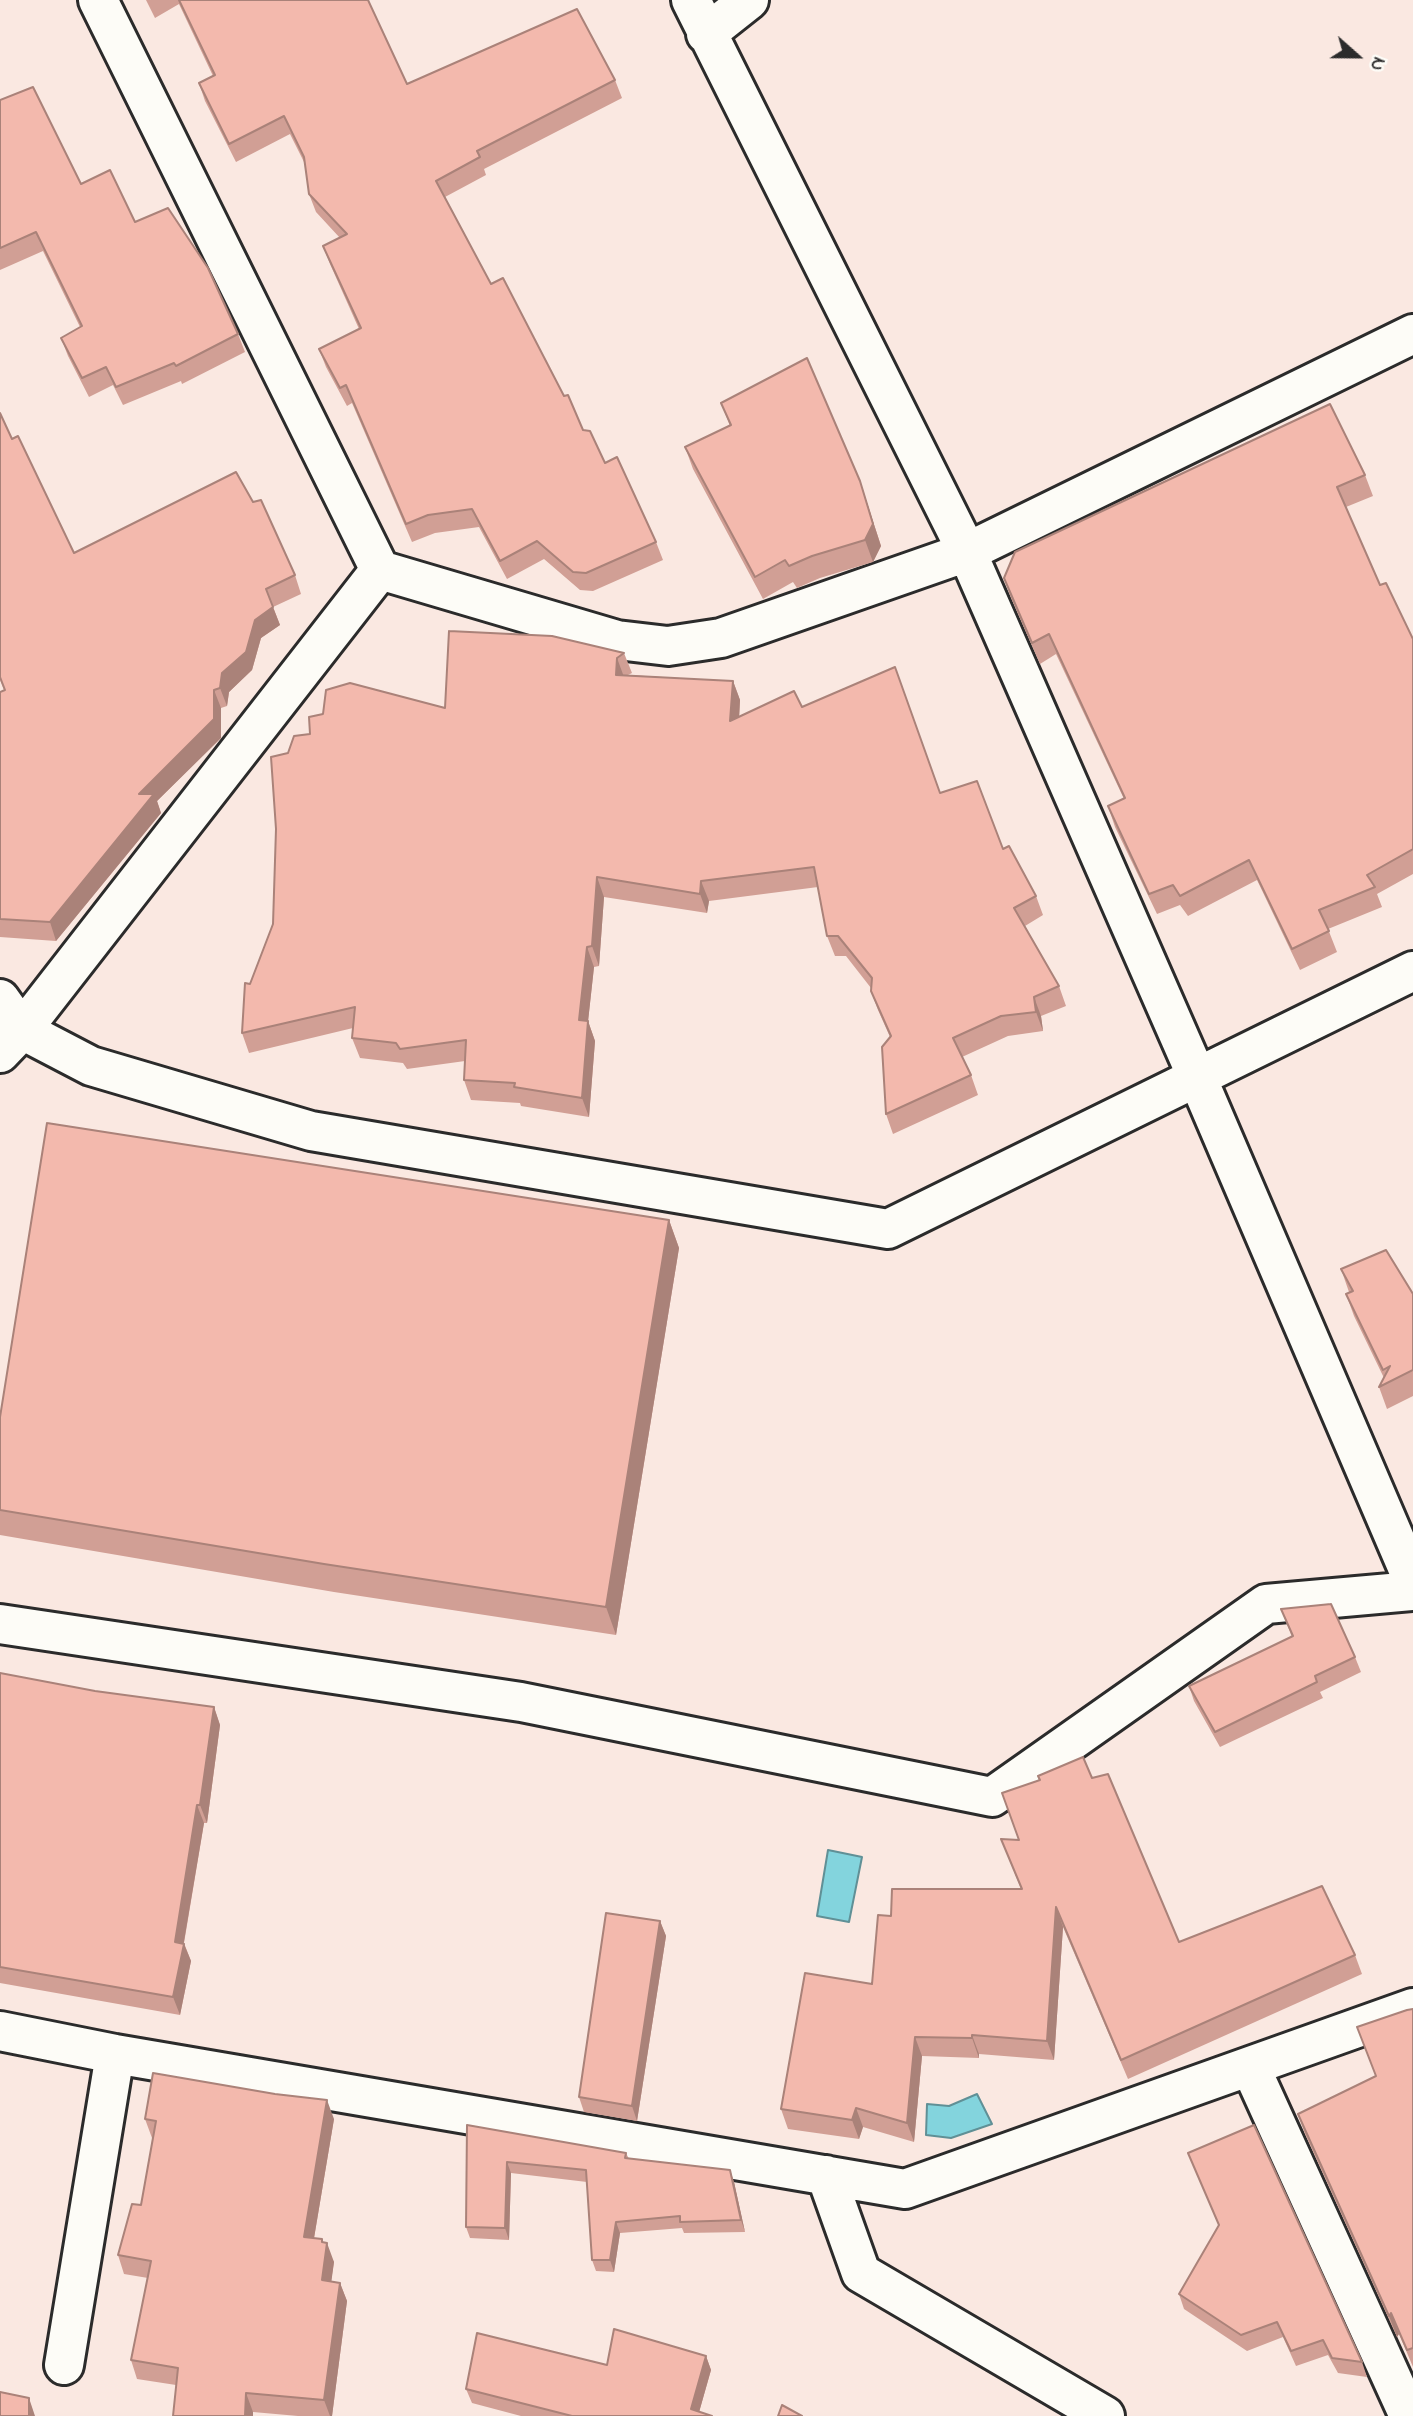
<!DOCTYPE html>
<html>
<head>
<meta charset="utf-8">
<style>
  body { margin:0 }
  #map { position:relative; width:1413px; height:2416px; overflow:hidden; background:#fae8e1; font-family:"Indie Flower",sans-serif }
  canvas { display:block }
  .north { position:absolute; left:1322px; top:21px; width:70px; height:70px; -webkit-text-stroke:5px #fdfcf7; paint-order:stroke; rotate:111deg; font-size:19px; font-weight:700; line-height:28px; text-align:center; color:#2b2b2b }
  .north::after { content:''; display:block; margin:auto; width:24px; height:32px; background:#2b2b2b; clip-path:polygon(50% 0,100% 100%,50% 72%,0 100%) }
</style>
</head>
<body>
<div id="map">
<canvas width="1413" height="2416"></canvas>
<div class="north">N</div>
</div>
<script>
const ctx = document.querySelector('canvas').getContext('2d');
ctx.lineJoin = 'round';
function paint(path, color) {
  ctx.fillStyle = color;
  ctx.fill(path, 'evenodd');
}
function poly(rows) {
  const path = new Path2D();
  for (const r of rows) {
    path.moveTo(r[0], r[1]);
    for (let i = 2; i < r.length; i += 2) path.lineTo(r[i], r[i + 1]);
  }
  return path;
}
function stroke(path, color, width, dash) {
  ctx.strokeStyle = color;
  ctx.lineWidth = width;
  ctx.lineCap = dash ? 'butt' : 'round';
  ctx.setLineDash(dash || []);
  ctx.stroke(path);
}
const water = poly([
  [828,1850,862,1857,849,1922,817,1916,828,1850],
  [977,2094,992,2124,951,2138,926,2135,927,2104,949,2106,977,2094]
]);
const minor = poly([
  [98,0,380,570,617,640,668,646,721,638,967,552,1413,334],
  [691,0,967,552,1197,1077,1413,1581],
  [706,34,749,0],
  [0,999,22,1030,91,1066,311,1131,888,1229,1413,971],
  [0,1053,22,1030,380,570],
  [0,1624,521,1702,992,1797,1266,1604,1413,1591],
  [0,2031,115,2054,905,2189,1413,2008],
  [1250,2066,1409,2416],
  [826,2175,861,2273,1105,2416],
  [64,2365,115,2054]
]);
const wall = poly([
  [146,0,368,0,407,84,615,80,622,98,484,169,486,175,445,197,491,284,564,396,583,430,656,542,663,560,593,591,580,590,544,559,507,579,479,527,435,533,412,542,352,403,347,406,326,367,319,349,359,329,330,264,323,246,340,238,316,212,309,194,305,164,290,134,236,162,205,101,199,83,213,76,179,4,155,18],
  [0,100,81,184,135,222,238,334,245,352,182,384,181,381,123,405,113,385,89,397,68,356,61,338,80,327,43,251,0,270],
  [721,403,860,481,881,546,873,562,820,578,797,588,793,582,763,599,693,469,685,447,730,426],
  [0,413,12,439,74,553,295,575,301,594,273,607,280,625,261,638,252,670,229,692,227,706,221,708,221,738,157,801,161,813,56,941,0,937,0,692,4,690,0,680],
  [1365,475,1373,496,1346,507,1380,585,1413,639,1413,874,1377,894,1382,907,1328,929,1337,952,1300,970,1257,880,1188,916,1180,905,1157,914,1115,827,1108,806,1124,799,1056,654,1040,664,1011,598,1004,578],
  [624,653,632,673,628,675,733,681,740,700,739,717,802,707,940,793,1003,849,1036,896,1043,915,1025,926,1059,986,1066,1006,1041,1016,1043,1031,1008,1036,962,1057,971,1075,978,1095,893,1134,886,1114,890,1037,878,1010,871,991,871,988,846,956,835,956,827,936,818,887,709,901,707,913,604,897,599,966,594,967,588,1021,595,1041,589,1117,521,1106,520,1103,471,1100,464,1080,465,1061,407,1069,403,1063,360,1058,352,1038,353,1028,249,1053,242,1033,250,984,273,924,288,753,310,734,445,708],
  [669,1220,679,1248,616,1635,334,1592,0,1535,0,1417],
  [1341,1269,1413,1294,1413,1396,1387,1409,1379,1387,1384,1378,1354,1316,1346,1294,1349,1292],
  [1281,1609,1355,1657,1361,1672,1320,1692,1323,1698,1220,1747,1194,1701,1189,1686,1292,1637],
  [0,1673,95,1691,214,1707,220,1725,207,1823,204,1823,184,1943,191,1961,180,2015,0,1983],
  [1038,1776,1092,1778,1179,1942,1355,1955,1362,1974,1128,2079,1063,1927,1054,2060,979,2054,979,2058,922,2056,914,2142,863,2127,859,2139,788,2129,781,2109,872,1984,891,1916,1021,1889,1001,1839,1019,1840,1039,1781],
  [660,1921,666,1936,637,2121,584,2112,579,2097],
  [1413,2009,1413,2367,1399,2334,1397,2337,1305,2134,1298,2114,1376,2077,1357,2027],
  [145,2119,334,2119,314,2238,323,2243,334,2262,331,2281,340,2283,347,2301,332,2416,298,2416,253,2412,176,2385,137,2379,131,2360,148,2278,124,2274,118,2255,141,2205,153,2138,152,2138],
  [467,2125,626,2153,629,2159,734,2182,745,2232,684,2233,682,2228,620,2233,614,2272,596,2271,592,2260,587,2182,511,2173,509,2240,470,2238,466,2227],
  [1188,2153,1362,2362,1367,2377,1338,2373,1328,2355,1296,2366,1283,2337,1247,2351,1184,2309,1179,2294,1219,2226],
  [706,2356,711,2370,699,2412,712,2416,521,2416,472,2403,466,2389,607,2365]
]);
const shadedWall = poly([
  [860,481,881,546,873,562,865,540],
  [273,607,280,625,261,638,252,670,229,692,227,706,220,688,222,673,255,620],
  [617,658,624,677,616,675],
  [733,681,740,700,738,740,730,721],
  [214,690,221,708,221,738,157,801,161,813,56,941,50,922,139,794],
  [597,877,604,897,599,966,592,946],
  [701,881,709,901,707,913,700,894],
  [587,947,594,967,586,1040,579,1020],
  [1034,997,1041,1016,1043,1031,1036,1012],
  [588,1021,595,1041,589,1117,582,1098],
  [669,1220,679,1248,616,1635,606,1607],
  [214,1707,220,1725,207,1823,200,1805],
  [197,1805,204,1823,181,1959,184,1944,191,1961,180,2015,173,1997,175,1942],
  [1056,1907,1063,1927,1054,2060,1047,2041],
  [660,1921,666,1936,637,2121,632,2106],
  [972,2035,979,2054,979,2058,972,2038],
  [915,2037,922,2056,914,2142,907,2123],
  [327,2100,334,2119,311,2256,304,2237],
  [856,2108,863,2127,859,2139,852,2120],
  [507,2162,511,2173,509,2240,505,2228],
  [730,2170,734,2182,745,2232,741,2220],
  [616,2222,620,2233,614,2272,610,2260],
  [322,2239,326,2251,327,2243,334,2262,329,2299,322,2280],
  [340,2283,347,2301,332,2416,330,2416,324,2400],
  [1391,2313,1399,2334,1397,2337,1389,2316],
  [706,2356,711,2370,698,2416,691,2409],
  [246,2393,253,2412,253,2416,245,2416],
  [29,2398,35,2416,29,2416]
]);
const building = poly([
  [179,0,368,0,407,84,577,9,615,80,477,151,480,157,436,181,491,284,503,278,564,396,568,395,583,430,590,431,605,463,617,457,656,542,586,573,573,572,537,541,500,561,472,509,428,515,406,524,346,385,340,388,319,349,361,328,323,246,347,234,309,194,304,157,284,116,229,144,199,83,215,75,179,0],
  [33,87,81,184,110,170,135,222,168,208,208,268,238,334,176,366,174,363,116,387,106,367,82,378,61,338,82,326,36,232,0,248,0,100,33,87],
  [807,358,860,481,873,524,865,540,812,556,789,566,785,560,755,577,685,447,731,425,721,403,807,358],
  [1330,404,1365,475,1337,487,1380,585,1386,583,1413,639,1413,849,1367,875,1375,887,1319,910,1329,931,1292,949,1249,860,1180,896,1173,885,1149,894,1108,806,1125,798,1049,634,1032,643,1004,578,1015,552,1330,404],
  [0,413,12,439,18,436,74,553,236,472,253,502,261,500,295,575,266,589,273,607,255,620,246,652,222,673,220,688,214,690,214,719,139,794,154,794,50,922,0,919,0,692,5,690,0,677,0,413],
  [449,631,552,636,624,653,617,658,616,675,733,681,730,721,794,691,802,707,895,667,940,793,977,781,1003,849,1009,846,1036,896,1014,908,1059,986,1034,997,1036,1012,1001,1016,953,1038,971,1075,886,1114,882,1047,891,1036,871,991,872,978,838,936,827,936,814,867,701,881,700,894,597,877,592,946,587,947,579,1020,588,1021,582,1098,514,1087,515,1083,464,1080,466,1040,400,1049,396,1043,352,1038,355,1007,242,1033,245,983,250,984,273,924,276,829,271,757,288,753,294,736,310,734,309,717,323,714,326,690,350,683,445,708,449,631],
  [47,1123,669,1220,606,1607,324,1564,0,1510,0,1417,47,1123],
  [1386,1250,1413,1294,1413,1370,1379,1387,1390,1366,1383,1370,1346,1294,1353,1291,1341,1269,1386,1250],
  [1331,1604,1355,1657,1315,1676,1317,1682,1215,1732,1189,1686,1293,1636,1281,1609,1331,1604],
  [0,1673,95,1691,214,1707,200,1805,197,1805,175,1942,184,1944,173,1997,0,1967,0,1673],
  [1083,1757,1092,1778,1108,1774,1179,1942,1322,1886,1355,1955,1121,2060,1056,1907,1047,2041,972,2035,972,2038,915,2037,907,2123,856,2108,852,2120,781,2109,805,1973,872,1984,878,1915,891,1916,892,1889,1022,1889,1001,1839,1019,1840,1002,1793,1040,1780,1038,1776,1083,1757],
  [606,1913,660,1921,632,2106,579,2097,606,1913],
  [1413,2009,1413,2348,1407,2350,1391,2313,1389,2316,1298,2114,1376,2076,1357,2027,1407,2010,1413,2009],
  [153,2073,275,2094,327,2100,304,2237,322,2239,322,2242,327,2243,322,2280,340,2283,324,2400,246,2393,245,2416,173,2416,178,2368,131,2360,151,2261,118,2255,132,2204,141,2205,156,2121,145,2119,153,2073],
  [467,2125,626,2153,625,2158,730,2170,741,2220,680,2222,680,2216,616,2222,610,2260,592,2260,586,2170,507,2162,505,2228,466,2227,467,2125],
  [1254,2125,1362,2362,1332,2358,1323,2340,1291,2351,1277,2322,1241,2335,1179,2294,1219,2225,1188,2153,1254,2125],
  [614,2329,706,2356,691,2409,712,2416,572,2416,466,2389,477,2333,607,2365,614,2329],
  [0,2392,29,2398,29,2416,0,2416,0,2392],
  [782,2405,802,2416,778,2416,782,2405]
]);
paint(water, '#83d4dd');
stroke(water, '#609096', 2);
stroke(minor, '#2b2b2b', 44);
stroke(minor, '#fdfcf7', 38);
paint(wall, '#d19f95');
paint(shadedWall, '#aa8279');
paint(building, '#f3b9ad');
stroke(building, '#aa8279', 2);
</script>
</body>
</html>
